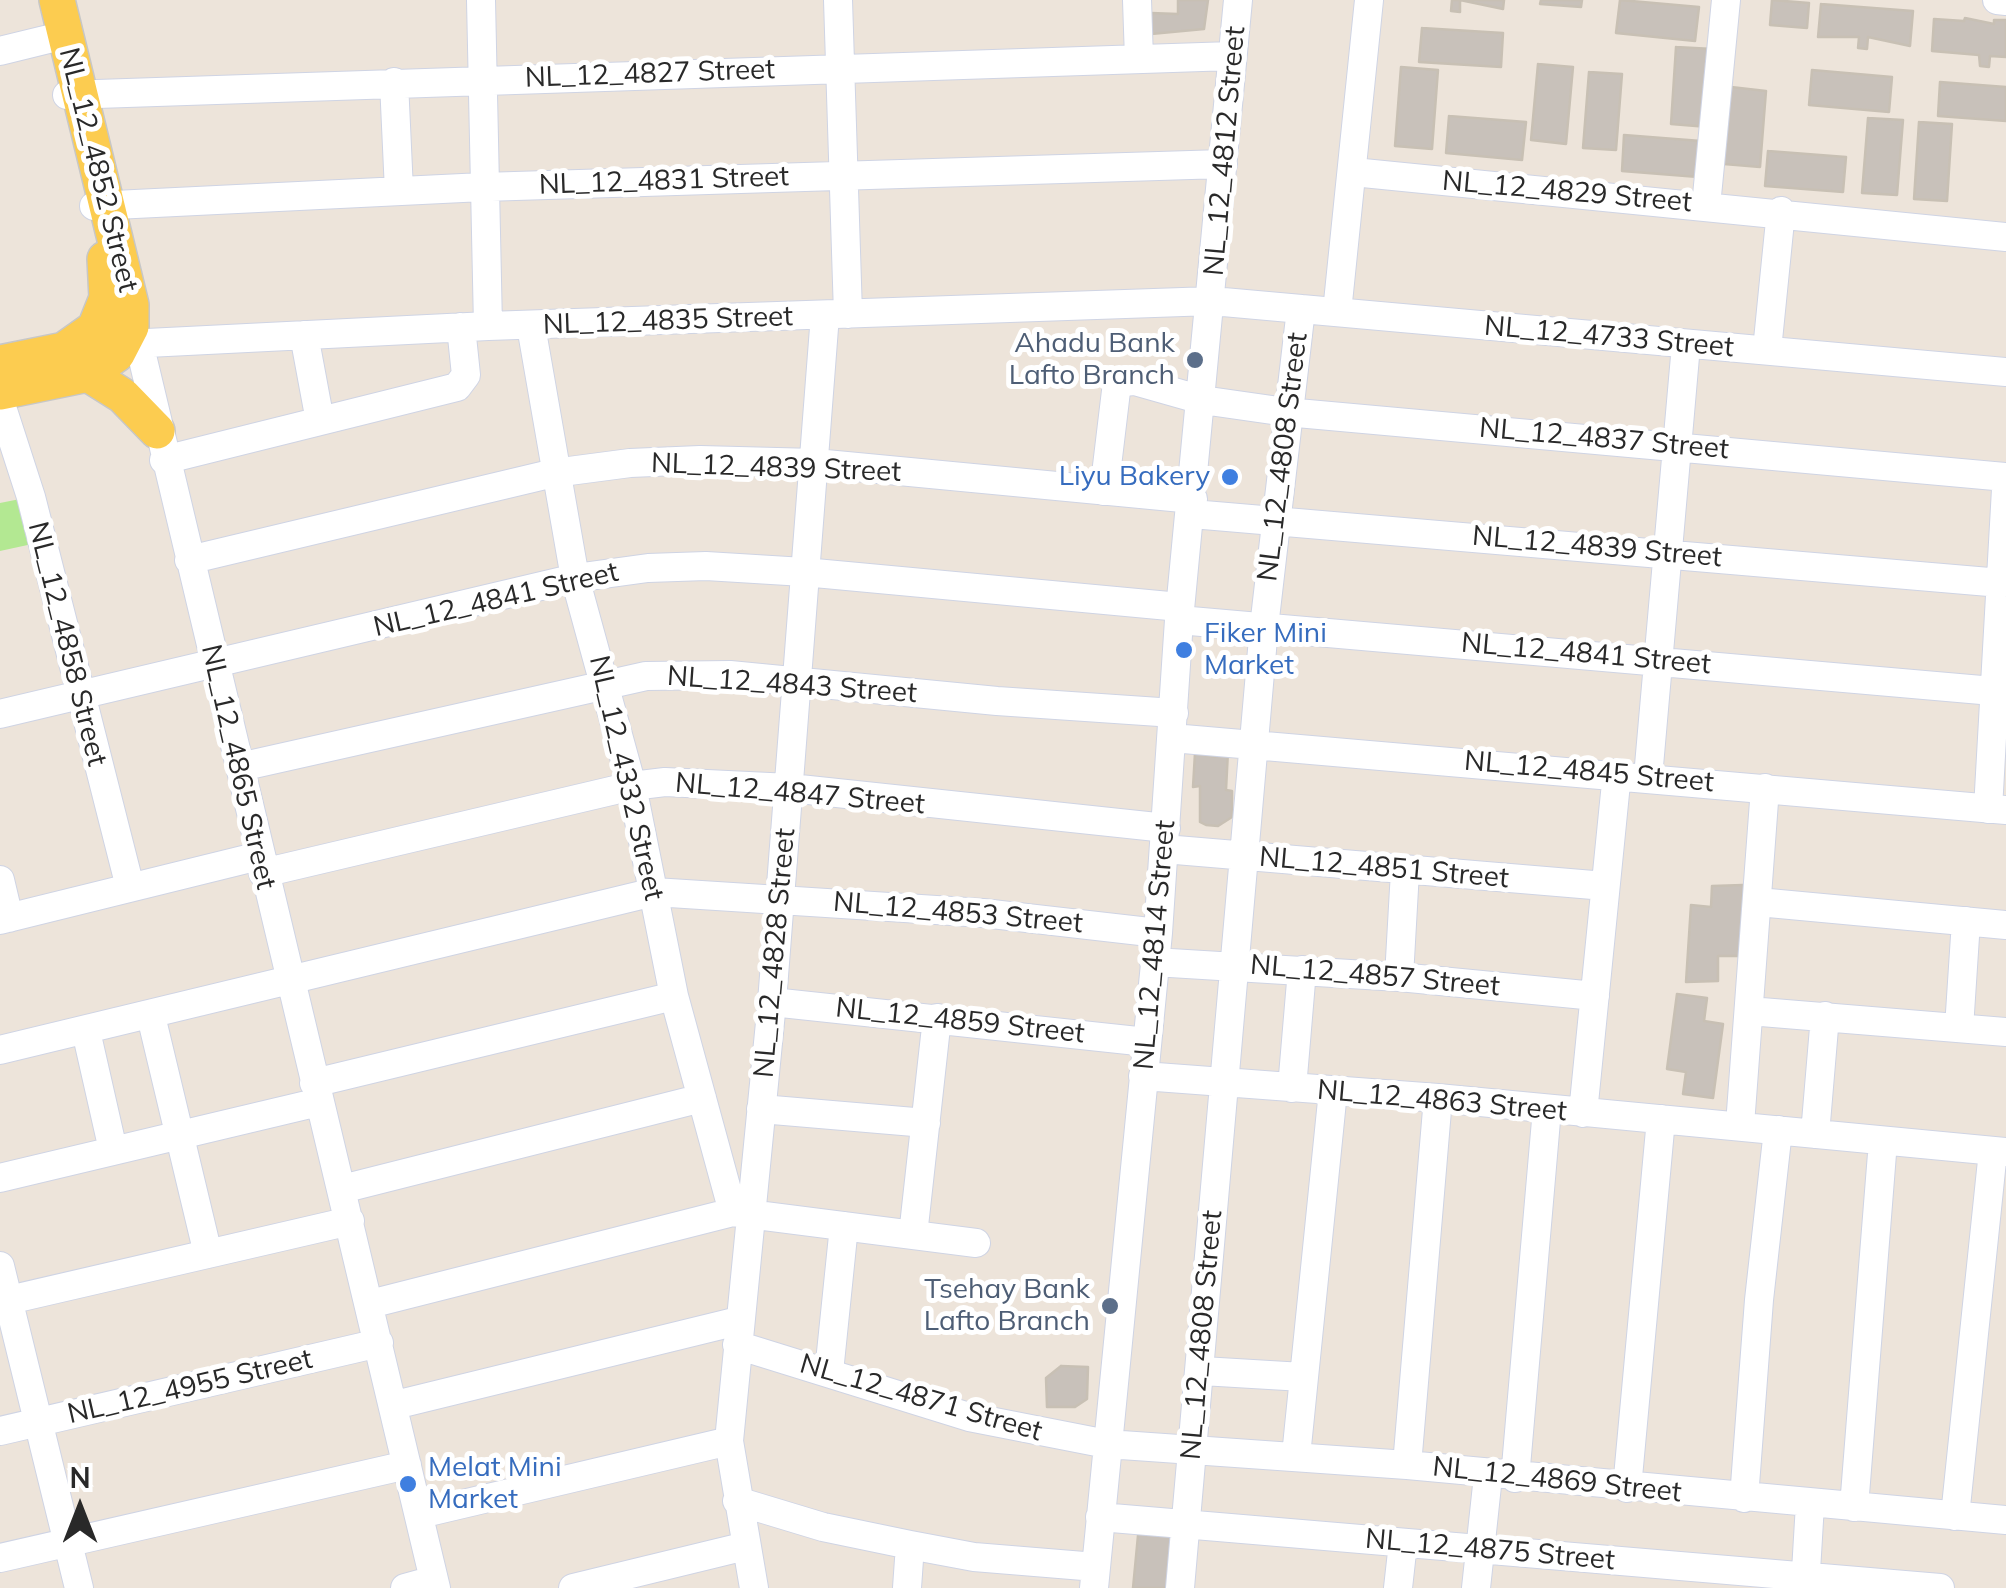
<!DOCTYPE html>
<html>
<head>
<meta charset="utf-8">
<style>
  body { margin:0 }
  #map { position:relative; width:2006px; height:1588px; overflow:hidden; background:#ede4da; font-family:Mulish,sans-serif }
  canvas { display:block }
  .north { position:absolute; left:30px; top:1458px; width:100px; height:100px; -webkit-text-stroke:8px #fff; paint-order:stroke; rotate:0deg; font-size:28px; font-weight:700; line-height:40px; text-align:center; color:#292929 }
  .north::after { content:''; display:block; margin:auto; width:35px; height:45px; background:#292929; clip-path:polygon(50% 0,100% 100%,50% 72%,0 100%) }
</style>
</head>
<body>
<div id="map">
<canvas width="2006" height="1588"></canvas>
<div class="north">N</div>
</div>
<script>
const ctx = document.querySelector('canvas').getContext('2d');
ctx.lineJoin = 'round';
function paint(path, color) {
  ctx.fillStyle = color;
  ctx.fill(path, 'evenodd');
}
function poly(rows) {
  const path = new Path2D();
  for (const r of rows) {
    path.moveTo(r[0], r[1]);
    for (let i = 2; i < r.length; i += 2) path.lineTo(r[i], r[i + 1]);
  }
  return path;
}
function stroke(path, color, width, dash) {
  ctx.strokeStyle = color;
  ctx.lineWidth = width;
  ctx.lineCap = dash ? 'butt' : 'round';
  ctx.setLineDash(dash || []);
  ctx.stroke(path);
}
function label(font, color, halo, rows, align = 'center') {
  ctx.font = font + ' Mulish,sans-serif';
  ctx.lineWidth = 10;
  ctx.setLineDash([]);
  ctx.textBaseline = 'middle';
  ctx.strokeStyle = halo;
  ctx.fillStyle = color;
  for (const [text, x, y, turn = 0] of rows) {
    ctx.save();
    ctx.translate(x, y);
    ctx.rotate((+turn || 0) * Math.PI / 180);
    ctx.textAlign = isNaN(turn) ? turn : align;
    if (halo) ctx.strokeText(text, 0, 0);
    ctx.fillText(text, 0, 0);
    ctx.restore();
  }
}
const green = poly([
  [35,496,46,541,0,551,0,503]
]);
const building = poly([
  [1178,0,1208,0,1204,29,1151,34,1151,13,1178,14,1178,0],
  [1452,0,1504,0,1503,9,1460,0,1460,12,1451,11,1452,0],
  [1541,0,1582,0,1581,7,1540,4,1541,0],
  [1620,0,1699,7,1695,41,1616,33,1620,0],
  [1772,0,1809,3,1807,28,1770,25,1772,0],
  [1821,4,1913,11,1910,46,1868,37,1867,49,1858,48,1859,37,1818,37,1821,4],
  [1965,18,1994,24,1994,20,2006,20,2006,57,1990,56,1989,67,1980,66,1979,55,1932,51,1934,19,1964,21,1965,18],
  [1422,28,1503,33,1501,67,1419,62,1422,28],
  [1676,47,1713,49,1708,127,1671,124,1676,47],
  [1538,64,1573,67,1566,144,1531,140,1538,64],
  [1401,67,1438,70,1432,149,1395,146,1401,67],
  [1812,70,1892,77,1889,112,1809,105,1812,70],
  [1589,72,1622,74,1616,150,1583,148,1589,72],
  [1940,82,2006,87,2006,121,1938,116,1940,82],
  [1731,87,1766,91,1760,167,1724,164,1731,87],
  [1449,116,1526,122,1522,160,1446,153,1449,116],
  [1868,118,1903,120,1897,195,1862,193,1868,118],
  [1919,122,1952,124,1947,201,1914,199,1919,122],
  [1624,135,1701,141,1698,177,1622,171,1624,135],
  [1768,151,1846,157,1843,192,1765,186,1768,151],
  [1215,750,1228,751,1226,790,1232,791,1232,817,1218,826,1206,825,1200,822,1200,786,1193,787,1195,753,1215,757,1215,750],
  [1743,885,1741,956,1718,956,1718,981,1686,982,1691,905,1711,907,1712,886,1743,885],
  [1677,994,1707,998,1704,1021,1723,1024,1713,1098,1683,1094,1686,1072,1667,1069,1677,994],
  [1061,1366,1088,1367,1087,1399,1075,1407,1047,1407,1046,1378,1061,1366],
  [1139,1525,1177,1525,1173,1588,1133,1588,1139,1525]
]);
const minor = poly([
  [481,0,488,326],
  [838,0,848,314],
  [1137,0,1139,59],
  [1997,0,2006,1],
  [0,51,65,35],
  [394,82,399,191],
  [67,95,1232,56],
  [1353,172,2006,237],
  [94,206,483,187,1223,164],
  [1706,206,1726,0],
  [1337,312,1369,0],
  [531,326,575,578,632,786,674,996,733,1212,976,1243],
  [304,335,320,421],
  [139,343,436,1588],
  [107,345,488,326,1212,301,2006,372],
  [1767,350,1781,211],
  [0,401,31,497,130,887],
  [164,460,457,387,466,375,461,327],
  [1104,491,1116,391,1122,382,1135,381,1202,400,1286,412,2006,477],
  [1192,514,2001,583],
  [189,560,554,473,630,463,700,460,815,463,1193,499],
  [1179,620,1993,691],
  [0,714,575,578,648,568,706,566,804,572,1180,607],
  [1172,738,2006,810],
  [240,767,646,676,730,675,997,701,1174,713],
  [1648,777,1686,345],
  [1988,809,2006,489],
  [1164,849,1605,886],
  [263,873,632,786,665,782,790,788,1166,828],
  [0,880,9,918],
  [1758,902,2006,925],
  [0,920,259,856],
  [1154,962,1399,977,1595,996],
  [1399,977,1405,871],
  [772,1002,1147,1042],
  [1749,1011,2006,1032],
  [151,1016,208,1254],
  [1959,1028,1966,921],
  [86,1031,113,1150],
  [0,1050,654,892,983,913,1158,933],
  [1143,1076,1438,1098,2006,1152],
  [314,1083,674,996],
  [1292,1088,1302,970],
  [761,1109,926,1123],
  [1583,1113,1617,773],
  [1740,1125,1765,788],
  [1815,1134,1825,1016],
  [0,1178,319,1102],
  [342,1189,702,1098],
  [913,1235,937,1018],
  [0,1266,79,1588],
  [0,1302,350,1221],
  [370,1304,733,1212],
  [737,1345,969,1417,1107,1444,1407,1465,2006,1520],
  [1202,1371,1303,1377],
  [829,1372,844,1226],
  [395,1405,738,1321],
  [0,1431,379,1343],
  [1296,1456,1333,1091],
  [1407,1465,1438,1098],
  [1515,1478,1547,1109],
  [1627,1488,1661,1119],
  [1744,1498,1759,1300,1778,1130],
  [737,1501,823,1527,910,1545,974,1557,1096,1567],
  [1854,1507,1883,1141],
  [420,1514,729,1441],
  [1955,1516,1993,1151],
  [1100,1517,1940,1588],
  [0,1558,407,1465],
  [405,1588,434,1580],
  [573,1588,746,1546],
  [754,1588,729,1441,772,1002,825,315],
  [907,1588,910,1545],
  [1094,1588,1158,933,1179,620,1238,0],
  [1180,1588,1264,627,1301,309],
  [1398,1588,1403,1543],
  [1476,1588,1488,1476],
  [1805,1588,1810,1504]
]);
const major = poly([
  [0,363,64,350,95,328,107,298,105,259],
  [88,374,123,396,157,431],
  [0,392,88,374,117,354,131,327,131,305,57,0]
]);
const markers = [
  [1195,360,10,"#5c6f8a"],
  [1230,477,10,"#3f7fe0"],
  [1184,650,10,"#3f7fe0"],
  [1110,1306,10,"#5c6f8a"],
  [408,1484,10,"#3f7fe0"]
];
const streetNames = [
  ["NL_12_4827 Street",650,74,-2],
  ["NL_12_4812 Street",1225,151,-85],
  ["NL_12_4852 Street",98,170,76],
  ["NL_12_4831 Street",664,181,-2],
  ["NL_12_4829 Street",1567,192,5],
  ["NL_12_4835 Street",668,321,-2],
  ["NL_12_4733 Street",1609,337,5],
  ["NL_12_4837 Street",1604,439,5],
  ["NL_12_4808 Street",1283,457,-83],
  ["NL_12_4839 Street",776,468,2],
  ["NL_12_4839 Street",1597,547,5],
  ["NL_12_4841 Street",496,600,-13],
  ["NL_12_4858 Street",67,644,76],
  ["NL_12_4841 Street",1586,654,5],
  ["NL_12_4843 Street",792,685,4],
  ["NL_12_4865 Street",238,767,77],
  ["NL_12_4845 Street",1589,772,5],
  ["NL_12_4332 Street",626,778,77],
  ["NL_12_4847 Street",800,794,5],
  ["NL_12_4851 Street",1384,868,5],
  ["NL_12_4853 Street",958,913,5],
  ["NL_12_4814 Street",1155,945,-85],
  ["NL_12_4828 Street",775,953,-85],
  ["NL_12_4857 Street",1375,976,5],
  ["NL_12_4859 Street",960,1021,6],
  ["NL_12_4863 Street",1442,1101,5],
  ["NL_12_4808 Street",1202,1335,-85],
  ["NL_12_4955 Street",190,1387,-13],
  ["NL_12_4871 Street",921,1398,16],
  ["NL_12_4869 Street",1557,1480,6],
  ["NL_12_4875 Street",1490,1550,5]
];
const serviceNames = [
  ["Ahadu Bank",1175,344],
  ["Lafto Branch",1175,376],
  ["Tsehay Bank",1090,1290],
  ["Lafto Branch",1090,1322]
];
const shopNames = [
  ["Liyu Bakery",1210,477,"right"],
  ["Fiker Mini",1204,634],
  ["Market",1204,666],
  ["Melat Mini",428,1468],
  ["Market",428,1500]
];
paint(green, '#b3e892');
paint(building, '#c8c1ba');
stroke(building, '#c8c0b4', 2.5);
stroke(minor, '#cfd4e4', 30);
stroke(major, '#c7c7c7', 38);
stroke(minor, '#fff', 28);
stroke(major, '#fccc50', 35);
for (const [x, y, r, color] of markers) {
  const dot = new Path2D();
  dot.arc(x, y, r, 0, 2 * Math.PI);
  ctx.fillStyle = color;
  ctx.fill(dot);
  stroke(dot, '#fff', 4);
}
label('28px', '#292929', '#fff', streetNames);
label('28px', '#4e5e75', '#fff', serviceNames, 'right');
label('28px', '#366cbe', '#fff', shopNames, 'left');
</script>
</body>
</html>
